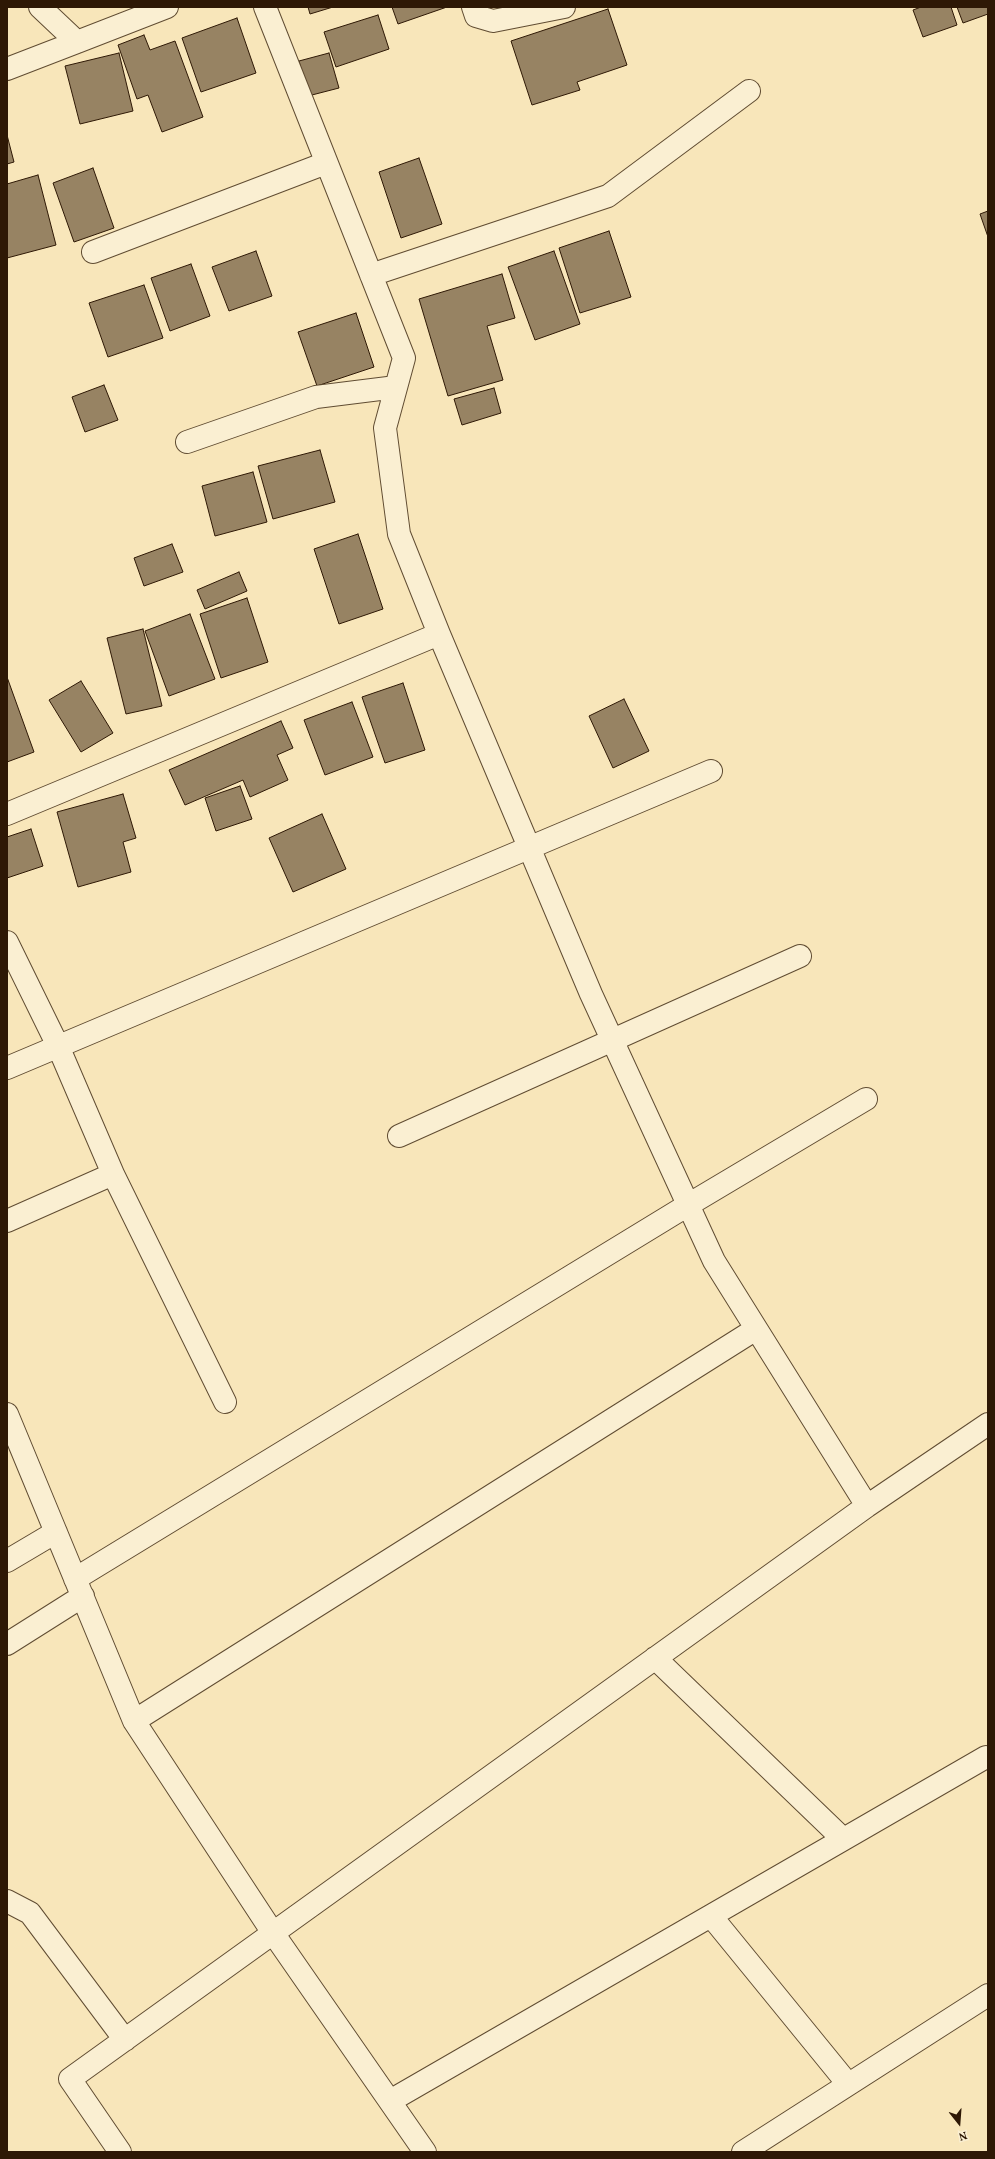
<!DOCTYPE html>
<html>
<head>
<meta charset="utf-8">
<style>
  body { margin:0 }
  #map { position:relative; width:995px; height:2159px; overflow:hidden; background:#f8e6ba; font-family:Vollkorn,serif }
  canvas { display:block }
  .frame { position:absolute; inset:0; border:8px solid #2e1805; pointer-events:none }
  .north { position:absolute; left:939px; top:2103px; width:40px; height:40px; -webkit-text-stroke:3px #faefd2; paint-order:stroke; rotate:163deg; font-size:11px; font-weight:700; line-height:16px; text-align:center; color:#2e1805 }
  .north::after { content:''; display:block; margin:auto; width:14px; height:18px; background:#2e1805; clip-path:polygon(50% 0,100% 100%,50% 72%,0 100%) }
</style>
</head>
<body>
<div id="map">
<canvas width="995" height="2159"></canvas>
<div class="frame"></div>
<div class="north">N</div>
</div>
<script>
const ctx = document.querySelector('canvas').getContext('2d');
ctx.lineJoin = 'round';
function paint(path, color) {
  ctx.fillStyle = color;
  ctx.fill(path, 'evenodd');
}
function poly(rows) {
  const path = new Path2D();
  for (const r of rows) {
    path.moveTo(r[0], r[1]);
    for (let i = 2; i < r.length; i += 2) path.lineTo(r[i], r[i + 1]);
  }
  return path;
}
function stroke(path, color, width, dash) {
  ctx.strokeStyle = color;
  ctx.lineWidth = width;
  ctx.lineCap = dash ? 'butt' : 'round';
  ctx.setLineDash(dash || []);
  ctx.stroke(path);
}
const building = poly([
  [308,7,333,7,310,14,308,7],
  [392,7,447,7,398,24,392,7],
  [921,7,951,7,957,25,923,37,913,10,921,7],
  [957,7,988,7,988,14,963,23,957,7],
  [608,9,627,65,577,82,580,90,532,105,511,41,608,9],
  [378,15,389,49,336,67,324,32,378,15],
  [237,18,256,73,201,92,182,38,237,18],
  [144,35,150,50,175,41,203,117,162,132,148,95,137,99,118,45,144,35],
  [119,53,133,111,80,124,65,66,119,53],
  [329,53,339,88,308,96,299,61,329,53],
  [7,135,14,162,7,164,7,135],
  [419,158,442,224,401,238,379,172,419,158],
  [93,168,114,228,74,242,53,183,93,168],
  [38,175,56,245,7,258,7,184,38,175],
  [988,211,988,237,980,214,988,211],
  [609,231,631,297,580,313,559,248,609,231],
  [256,251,272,296,229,311,212,267,256,251],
  [554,251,580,324,535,340,508,267,554,251],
  [191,264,210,316,170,331,151,278,191,264],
  [502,274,515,318,487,326,503,380,448,396,419,299,502,274],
  [144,285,163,338,108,357,89,303,144,285],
  [356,313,374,367,317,386,298,332,356,313],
  [104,385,118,420,85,432,72,397,104,385],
  [494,388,501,413,462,425,454,399,494,388],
  [320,450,335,502,273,519,258,466,320,450],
  [253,472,267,522,215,536,202,486,253,472],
  [358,534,383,609,339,624,314,549,358,534],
  [172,544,183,572,144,586,134,558,172,544],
  [239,572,247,591,205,609,197,590,239,572],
  [247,598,268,662,221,678,200,614,247,598],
  [190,614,215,679,169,696,145,631,190,614],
  [143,629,162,706,126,714,107,638,143,629],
  [7,677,34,752,7,762,7,677],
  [81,681,113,733,81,752,49,700,81,681],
  [403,683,425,750,385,763,362,697,403,683],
  [624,699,649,751,613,768,589,716,624,699],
  [352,702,373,757,325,775,304,720,352,702],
  [281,721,293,748,277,755,288,780,250,797,243,780,185,805,169,770,281,721],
  [240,786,252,819,216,831,205,798,240,786],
  [123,794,136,838,123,842,131,872,78,887,57,812,123,794],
  [322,814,346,869,293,892,269,838,322,814],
  [31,829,43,866,7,878,7,837,31,829]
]);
const street = poly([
  [265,7,404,358,385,428,399,534,439,634,591,994,714,1261,867,1506],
  [473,7,476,16,493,21,564,7],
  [77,42,167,7],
  [7,69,77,42,40,7],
  [93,252,326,163],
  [371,275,608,196,749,91],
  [187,442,316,397,396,387],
  [7,814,439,634],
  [7,942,58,1046,113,1174,7,1221],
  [7,1068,711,771],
  [399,1136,800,956],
  [113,1174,225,1402],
  [7,1414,134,1721,273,1933,425,2152],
  [7,1561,56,1532],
  [75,1579,688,1205,866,1099],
  [7,1644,83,1596],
  [655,1658,843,1839],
  [134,1721,756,1329],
  [7,1901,30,1913,125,2040],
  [711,1916,848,2084],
  [390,2101,986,1757],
  [120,2152,70,2079,867,1506,988,1424],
  [743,2152,988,1995]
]);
paint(building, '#978363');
stroke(building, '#2e1805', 1);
stroke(street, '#604c32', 24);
stroke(street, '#faefd2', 22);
</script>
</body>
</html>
